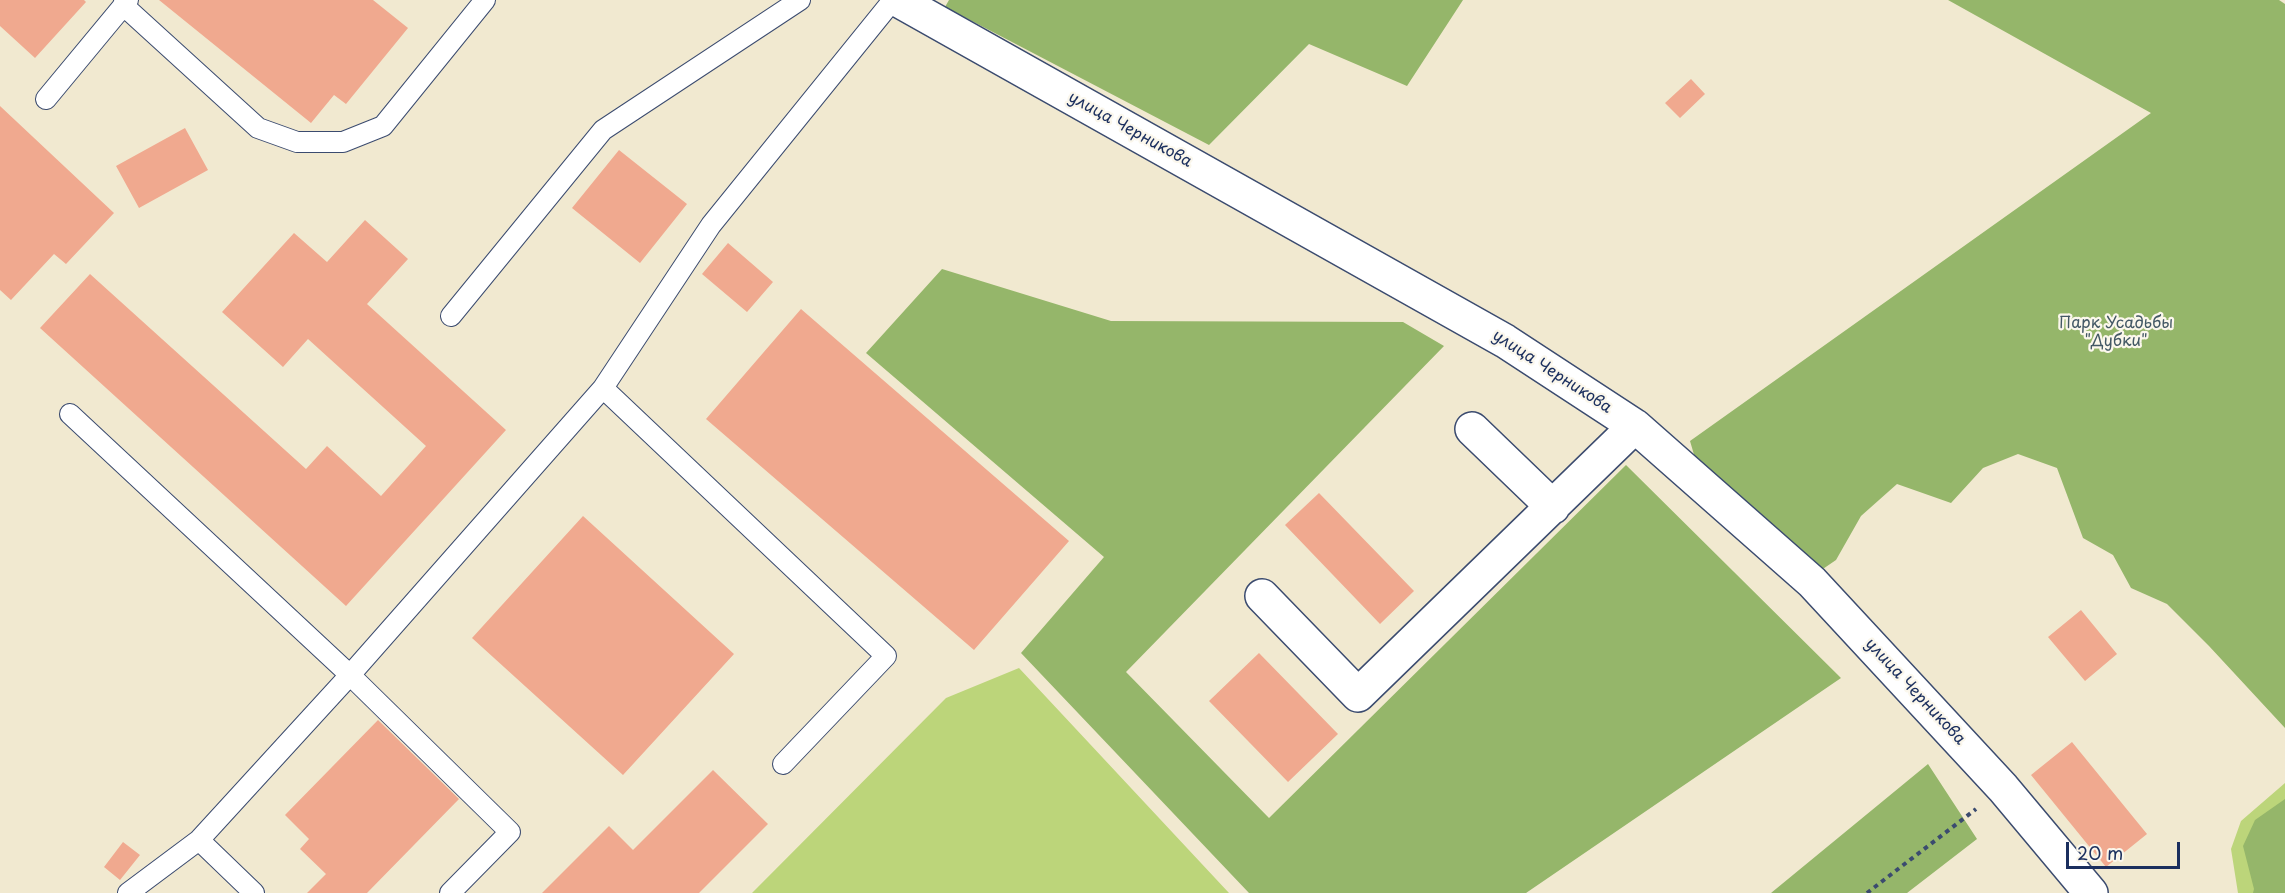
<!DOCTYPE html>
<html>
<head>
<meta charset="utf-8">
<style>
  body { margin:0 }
  #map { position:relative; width:2285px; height:893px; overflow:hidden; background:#f1e9d0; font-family:"Playpen Sans",sans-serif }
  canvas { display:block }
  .scale { position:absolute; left:2066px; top:842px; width:114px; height:27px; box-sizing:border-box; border:3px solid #1b2f5e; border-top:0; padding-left:8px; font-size:18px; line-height:21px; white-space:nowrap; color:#1b2f5e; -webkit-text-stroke:4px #fbf7ec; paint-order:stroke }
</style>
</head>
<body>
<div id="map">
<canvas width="2285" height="893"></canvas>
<div class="scale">20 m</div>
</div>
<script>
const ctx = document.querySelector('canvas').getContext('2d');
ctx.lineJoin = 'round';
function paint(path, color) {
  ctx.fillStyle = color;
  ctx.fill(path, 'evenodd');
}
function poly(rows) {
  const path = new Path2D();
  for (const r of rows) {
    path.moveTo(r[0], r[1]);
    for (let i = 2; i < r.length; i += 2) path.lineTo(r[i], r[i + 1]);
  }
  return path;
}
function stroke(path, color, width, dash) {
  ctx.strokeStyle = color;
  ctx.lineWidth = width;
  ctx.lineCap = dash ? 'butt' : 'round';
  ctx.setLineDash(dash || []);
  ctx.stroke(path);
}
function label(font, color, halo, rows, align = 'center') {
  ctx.font = font + ' "Playpen Sans",sans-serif';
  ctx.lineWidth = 4.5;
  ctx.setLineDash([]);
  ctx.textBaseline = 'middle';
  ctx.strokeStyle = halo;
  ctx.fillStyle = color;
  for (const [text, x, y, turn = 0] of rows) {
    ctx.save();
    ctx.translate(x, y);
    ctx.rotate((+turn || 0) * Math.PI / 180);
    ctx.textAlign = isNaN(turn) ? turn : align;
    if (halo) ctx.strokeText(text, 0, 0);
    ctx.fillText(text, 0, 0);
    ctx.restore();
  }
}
const green = poly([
  [1019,668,1229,893,752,893,946,698],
  [2285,783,2285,893,2238,893,2231,849,2241,821]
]);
const forest = poly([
  [949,0,1463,0,1407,86,1309,44,1209,145,945,7],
  [1948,0,2279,0,2285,4,2285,728,2209,646,2167,604,2131,588,2113,555,2083,538,2057,468,2018,454,1983,468,1951,503,1897,484,1861,516,1836,560,1814,575,1700,475,1690,441,2151,113],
  [942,269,1111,321,1403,322,1444,346,1126,672,1269,818,1626,465,1841,678,1526,893,1249,893,1021,653,1104,557,866,353],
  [1928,764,1977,839,1907,893,1771,893],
  [2285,799,2285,893,2253,893,2254,889,2243,846,2255,820]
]);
const building = poly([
  [0,0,84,0,86,2,35,58,0,26],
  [159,0,373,0,408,28,346,104,334,95,311,123],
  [1691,79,1705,94,1680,118,1665,103],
  [0,106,114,213,66,264,54,254,11,300,0,290],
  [185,128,208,170,139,208,116,166],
  [619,150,687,204,640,263,572,208],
  [365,220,408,259,367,304,506,430,346,606,40,328,90,274,306,469,327,446,381,496,426,446,308,339,283,367,222,312,294,233,327,262],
  [728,243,773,282,747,312,702,274],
  [801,309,1069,541,974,650,706,419],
  [1319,493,1414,591,1380,624,1285,525],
  [583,516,734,654,623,775,472,638],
  [2081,610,2117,654,2085,681,2048,637],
  [1259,653,1338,734,1288,782,1209,701],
  [378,720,459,799,367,893,307,893,326,874,300,849,309,839,285,815],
  [2072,742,2147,834,2106,867,2031,775],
  [713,770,768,824,699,893,542,893,609,826,633,850],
  [123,842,140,855,120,880,104,867]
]);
const path = poly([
  [1867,893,1976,809]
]);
const lane = poly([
  [123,5,258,128,297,142,343,142,383,126,485,0],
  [46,99,128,0],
  [451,316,603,130,800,0],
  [603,388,886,656,783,764],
  [70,414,350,675,510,832,450,893],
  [199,840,254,893],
  [128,893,199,840,350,675,603,388,711,225,893,0]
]);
const street = poly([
  [898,0,1505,341,1635,426,1812,582,2003,788,2091,893],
  [1472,429,1553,507],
  [1262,596,1358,695,1635,426]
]);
const streetNames = [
  ["улица Черникова",1130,130,29],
  ["улица Черникова",1552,372,33],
  ["улица Черникова",1915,692,47]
];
const parkNames = [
  ["Парк Усадьбы",2116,324],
  ["\"Дубки\"",2116,342]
];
paint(green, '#bcd57a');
paint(forest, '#95b66a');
paint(building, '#f0a98f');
stroke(lane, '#3b4b6f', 22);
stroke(street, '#3b4b6f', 36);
stroke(path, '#3b4b6f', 4, [4.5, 4.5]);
stroke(lane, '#fff', 20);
stroke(street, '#fff', 33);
label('16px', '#1b2f5e', '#fbf7ec', streetNames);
label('16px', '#435865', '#fbf7ec', parkNames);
</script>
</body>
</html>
